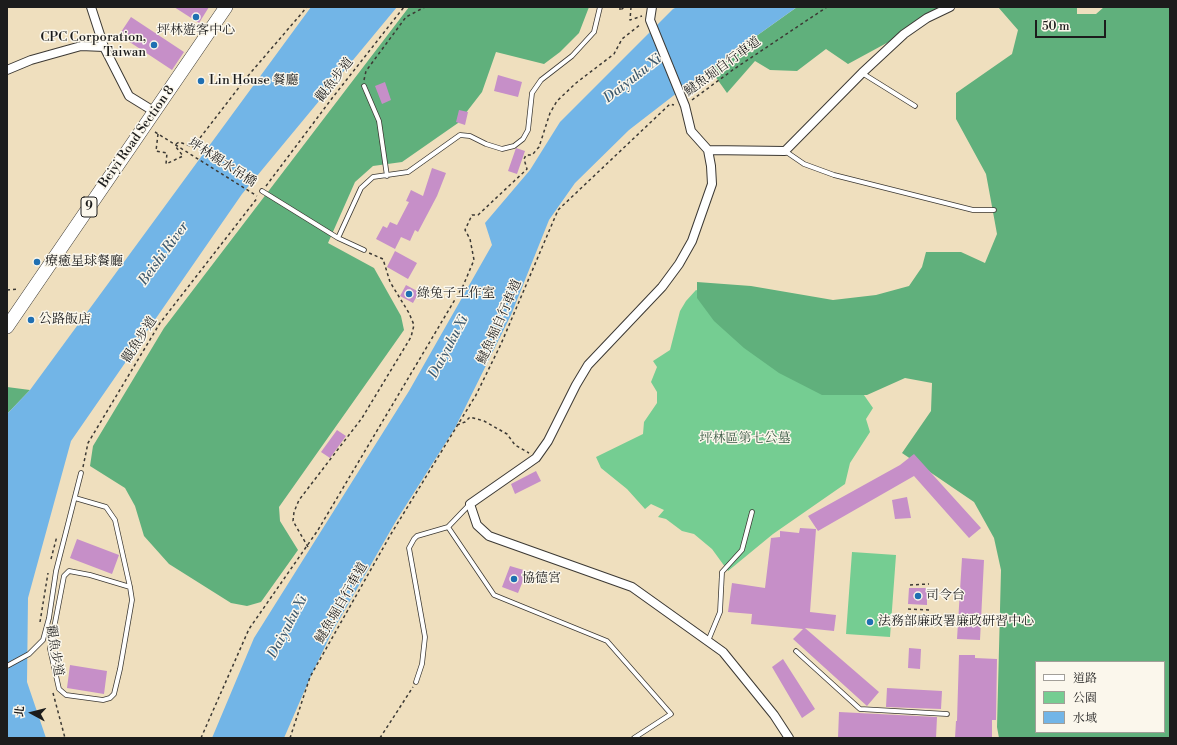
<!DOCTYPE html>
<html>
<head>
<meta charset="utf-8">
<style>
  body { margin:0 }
  #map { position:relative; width:1177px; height:745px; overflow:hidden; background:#efdfbe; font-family:"Libre Bodoni","Noto Serif TC",serif }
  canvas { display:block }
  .frame { position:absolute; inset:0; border:8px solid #1c1c1c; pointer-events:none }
  .legend { position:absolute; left:1035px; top:661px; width:130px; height:72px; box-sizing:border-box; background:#fbf7ec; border:1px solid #a29f99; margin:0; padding:5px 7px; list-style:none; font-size:12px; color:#1c1c1c }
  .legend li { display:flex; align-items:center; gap:8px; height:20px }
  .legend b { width:20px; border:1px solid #a29f99 }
  .north { position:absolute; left:12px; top:693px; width:40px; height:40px; -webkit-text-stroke:3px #fbf7ec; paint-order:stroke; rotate:277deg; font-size:11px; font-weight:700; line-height:16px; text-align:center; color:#1c1c1c }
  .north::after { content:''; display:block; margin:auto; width:14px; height:18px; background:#1c1c1c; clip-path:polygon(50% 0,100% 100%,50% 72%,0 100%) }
  .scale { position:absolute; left:1035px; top:20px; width:71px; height:18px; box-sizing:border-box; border:2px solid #1c1c1c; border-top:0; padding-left:5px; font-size:12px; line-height:14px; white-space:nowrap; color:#1c1c1c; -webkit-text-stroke:3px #fbf7ec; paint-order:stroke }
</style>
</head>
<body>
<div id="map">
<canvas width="1177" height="745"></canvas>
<div class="frame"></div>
<ul class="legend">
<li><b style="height:5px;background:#fff"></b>道路</li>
<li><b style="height:11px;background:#75cd92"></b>公園</li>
<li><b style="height:11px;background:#72b5e7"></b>水域</li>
</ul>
<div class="north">北</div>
<div class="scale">50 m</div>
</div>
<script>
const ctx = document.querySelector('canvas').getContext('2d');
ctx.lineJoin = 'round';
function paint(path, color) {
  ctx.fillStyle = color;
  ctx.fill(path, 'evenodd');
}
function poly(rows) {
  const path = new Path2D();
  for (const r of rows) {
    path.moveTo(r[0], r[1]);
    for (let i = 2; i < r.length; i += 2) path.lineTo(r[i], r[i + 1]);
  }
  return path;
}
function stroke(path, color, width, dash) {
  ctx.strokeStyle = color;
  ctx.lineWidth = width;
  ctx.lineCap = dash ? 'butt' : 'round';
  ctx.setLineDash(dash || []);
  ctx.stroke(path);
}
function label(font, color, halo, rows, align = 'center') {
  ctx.font = font + ' "Libre Bodoni","Noto Serif TC",serif';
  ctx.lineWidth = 3;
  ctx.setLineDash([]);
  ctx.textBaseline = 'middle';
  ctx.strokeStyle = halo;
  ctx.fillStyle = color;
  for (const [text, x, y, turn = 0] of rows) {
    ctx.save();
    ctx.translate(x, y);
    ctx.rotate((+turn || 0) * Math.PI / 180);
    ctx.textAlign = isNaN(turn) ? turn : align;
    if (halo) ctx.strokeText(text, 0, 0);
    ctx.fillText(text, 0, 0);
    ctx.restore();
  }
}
const green = poly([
  [696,290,708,294,857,385,873,408,866,419,870,432,850,463,845,484,773,534,728,571,712,549,694,534,682,531,666,519,658,517,664,510,651,504,645,509,627,489,601,468,596,457,643,434,644,422,657,403,657,392,651,382,657,367,653,361,670,350,680,311,686,301],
  [852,552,896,555,890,637,846,634]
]);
const forest = poly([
  [409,7,589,7,579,33,560,52,544,64,496,52,482,92,458,123,402,162,373,166,355,182,328,243,374,268,401,316,404,330,279,507,280,521,298,550,261,602,247,606,231,603,169,564,144,536,135,506,125,488,90,466,93,446,164,328],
  [797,7,953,7,848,64,826,49,797,71,770,70,755,61,727,93,710,69],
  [998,7,1077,7,1077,14,1096,14,1104,7,1170,7,1170,738,999,738,997,727,1001,570,994,538,974,502,902,453,931,411,932,383,905,378,867,395,822,395,779,373,744,348,714,321,697,298,697,282,751,286,833,300,876,295,909,286,922,267,926,252,961,252,985,263,997,234,991,201,986,174,956,119,956,93,1012,54,1018,30],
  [1036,662,1164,662,1164,732,1036,732],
  [7,387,30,390,7,414]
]);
const water = poly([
  [311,7,397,7,242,194,71,441,28,598,27,682,46,738,7,738,7,414,30,390],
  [677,7,797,7,682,89,629,130,575,183,549,220,511,315,455,428,396,521,331,634,310,678,284,738,212,738,254,638,409,391,492,245,485,223,530,170,560,122,673,9]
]);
const building = poly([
  [174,7,209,7,199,23],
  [131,17,184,52,172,70,119,35],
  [498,75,522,82,518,97,494,91],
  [385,82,391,100,382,104,375,86],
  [459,110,468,112,465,125,456,122],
  [516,148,525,151,517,174,508,171],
  [432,168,446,173,437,196,418,232,415,230,410,241,401,237,395,249,376,239,383,226,387,228,390,222,397,225,409,202,406,201,411,190,423,196],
  [395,251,417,263,408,279,387,267],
  [406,285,419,292,413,303,400,296],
  [337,430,346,436,330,458,321,452],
  [914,454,981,528,969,538,914,476,818,531,808,516,900,465],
  [536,471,541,481,515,494,511,484],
  [907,497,911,518,895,519,892,500],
  [800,528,816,529,810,612,836,615,834,631,805,628,879,692,867,706,793,639,803,629,751,624,752,614,728,612,732,583,765,588,771,538,780,537,780,531,799,533],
  [77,539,119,555,112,574,70,558],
  [962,558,984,560,980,640,957,639],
  [510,566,527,571,518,593,502,587],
  [909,588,927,588,927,605,908,604],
  [909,648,921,649,920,669,908,668],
  [959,655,975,655,975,658,997,659,996,720,992,720,992,738,955,738,956,721,957,721],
  [783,659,815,709,802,718,772,667],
  [70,665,107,671,104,694,67,688],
  [887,688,942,691,941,709,886,707],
  [839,712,937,717,936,738,838,738]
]);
const path = poly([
  [620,7,620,11,624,7],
  [631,7,630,20,642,16],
  [364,80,366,71,406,17,425,7],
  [692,100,734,69,827,7],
  [155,132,257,196],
  [158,134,156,151,167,153,166,164,183,156,176,147,176,144],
  [176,144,179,142,193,147,247,77,307,7],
  [266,186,333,97,404,7],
  [7,290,19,289],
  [457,425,465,422,470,417,484,421,507,434,515,445,529,453],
  [83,467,88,443,160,323,258,197],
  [308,547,293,521,294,512,299,500,362,418,411,337,414,325,409,313,390,282,383,259,369,253],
  [51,559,57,536],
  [910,585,929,584],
  [908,609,929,610],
  [40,622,48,573],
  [53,693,65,738],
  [201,738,249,629,318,530,463,286,474,260,470,239,465,230,472,215,478,215,527,169,524,159,526,155,532,155,539,147,550,113,557,101,576,83,614,54,622,39,641,24],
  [290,738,310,677,391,534,476,395,501,344,558,210,670,104,674,105],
  [380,738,413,687]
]);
const lane = poly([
  [862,73,915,106],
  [364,86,379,121,387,176],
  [785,151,804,164,834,175,973,210,994,210],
  [262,191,338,238,364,250],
  [338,238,361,188,373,177,408,172,460,135,470,136,486,144,502,149,514,146,523,139,528,130,532,93,541,80,572,56,594,32,600,7],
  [75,498,106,507,115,520,130,587,132,600,120,669,114,694,110,698,103,700,66,695,59,689,50,649,64,576,69,571,90,575,130,587],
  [448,527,494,595,607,641,671,714,634,738],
  [49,618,56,571,81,473],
  [708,641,720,612,722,572,742,550,752,512],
  [796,651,860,709,947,714],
  [416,682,422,664,425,637,409,548,414,539,417,536,448,527,470,504]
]);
const street = poly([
  [91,7,104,47,129,96,155,112],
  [652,7,650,20,685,106,691,131,708,150,711,166,712,184,692,241,679,264,662,287,588,365,576,385,548,441,536,458,470,504,477,525,489,536,632,587,723,652,774,715,789,738],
  [7,70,31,60,81,46,104,47],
  [708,150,785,151,862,73,904,34,927,18,950,7]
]);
const primary = poly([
  [7,327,226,7]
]);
const laneBridge = poly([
  [7,666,29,654,43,640,49,618]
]);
const markers = [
  [196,17,4,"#1f6fb2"],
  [154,45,4,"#1f6fb2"],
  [201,81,4,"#1f6fb2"],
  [37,262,4,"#1f6fb2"],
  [409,294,4,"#1f6fb2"],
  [31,320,4,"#1f6fb2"],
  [514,579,4,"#1f6fb2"],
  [918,596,4,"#1f6fb2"],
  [870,622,4,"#1f6fb2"]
];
const shields = [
  [89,207,16]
];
const shieldNames = [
  ["9",89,207]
];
const poiNames = [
  ["坪林遊客中心",196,31,"center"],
  ["CPC Corporation,",146,38,"right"],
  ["Taiwan",146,53,"right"],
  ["Lin House 餐廳",209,81],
  ["療癒星球餐廳",45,262],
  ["綠兔子工作室",417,294],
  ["公路飯店",39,320],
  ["協德宮",522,579],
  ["司令台",926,596],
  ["法務部廉政署廉政研習中心",878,622]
];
const streetNames = [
  ["𩻸魚堀自行車道",723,67,-36],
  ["觀魚步道",335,80,-52],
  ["Beiyi Road Section 8",137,137,-55],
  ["坪林親水吊橋",222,163,33],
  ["𩻸魚堀自行車道",500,322,-66],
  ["觀魚步道",140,340,-57],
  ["𩻸魚堀自行車道",342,603,-60],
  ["觀魚步道",54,651,81]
];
const parkNames = [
  ["坪林區第七公墓",745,439]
];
const waterNames = [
  ["Daiyuku Xi",633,79,-38],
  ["Beishi River",164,254,-54],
  ["Daiyuku Xi",449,347,-62],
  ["Daiyuku Xi",288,627,-62]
];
paint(green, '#75cd92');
paint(forest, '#60b07c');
paint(water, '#72b5e7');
paint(building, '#c68fc8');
stroke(lane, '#3c3934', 5.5);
stroke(street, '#3c3934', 10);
stroke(primary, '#3c3934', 14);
stroke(path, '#3c3934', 1.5, [3, 3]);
stroke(lane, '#fff', 4);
stroke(street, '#fff', 8);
stroke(primary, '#fff', 13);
stroke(laneBridge, '#3c3934', 5.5, []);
stroke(laneBridge, '#fff', 4);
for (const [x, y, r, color] of markers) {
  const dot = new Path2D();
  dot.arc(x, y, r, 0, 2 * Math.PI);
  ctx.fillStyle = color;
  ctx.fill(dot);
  stroke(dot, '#fbf7ec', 1.5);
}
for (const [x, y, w] of shields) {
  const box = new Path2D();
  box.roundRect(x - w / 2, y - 10, w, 20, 3);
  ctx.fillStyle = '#fbf7ec';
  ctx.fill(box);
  stroke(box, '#1c1c1c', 1);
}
label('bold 12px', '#1c1c1c', null, shieldNames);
label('13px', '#1c1c1c', '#fbf7ec', poiNames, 'left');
label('13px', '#1c1c1c', '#fbf7ec', streetNames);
label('13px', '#3b5a45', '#fbf7ec', parkNames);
label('italic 14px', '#3e596d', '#fbf7ec', waterNames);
</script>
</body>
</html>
